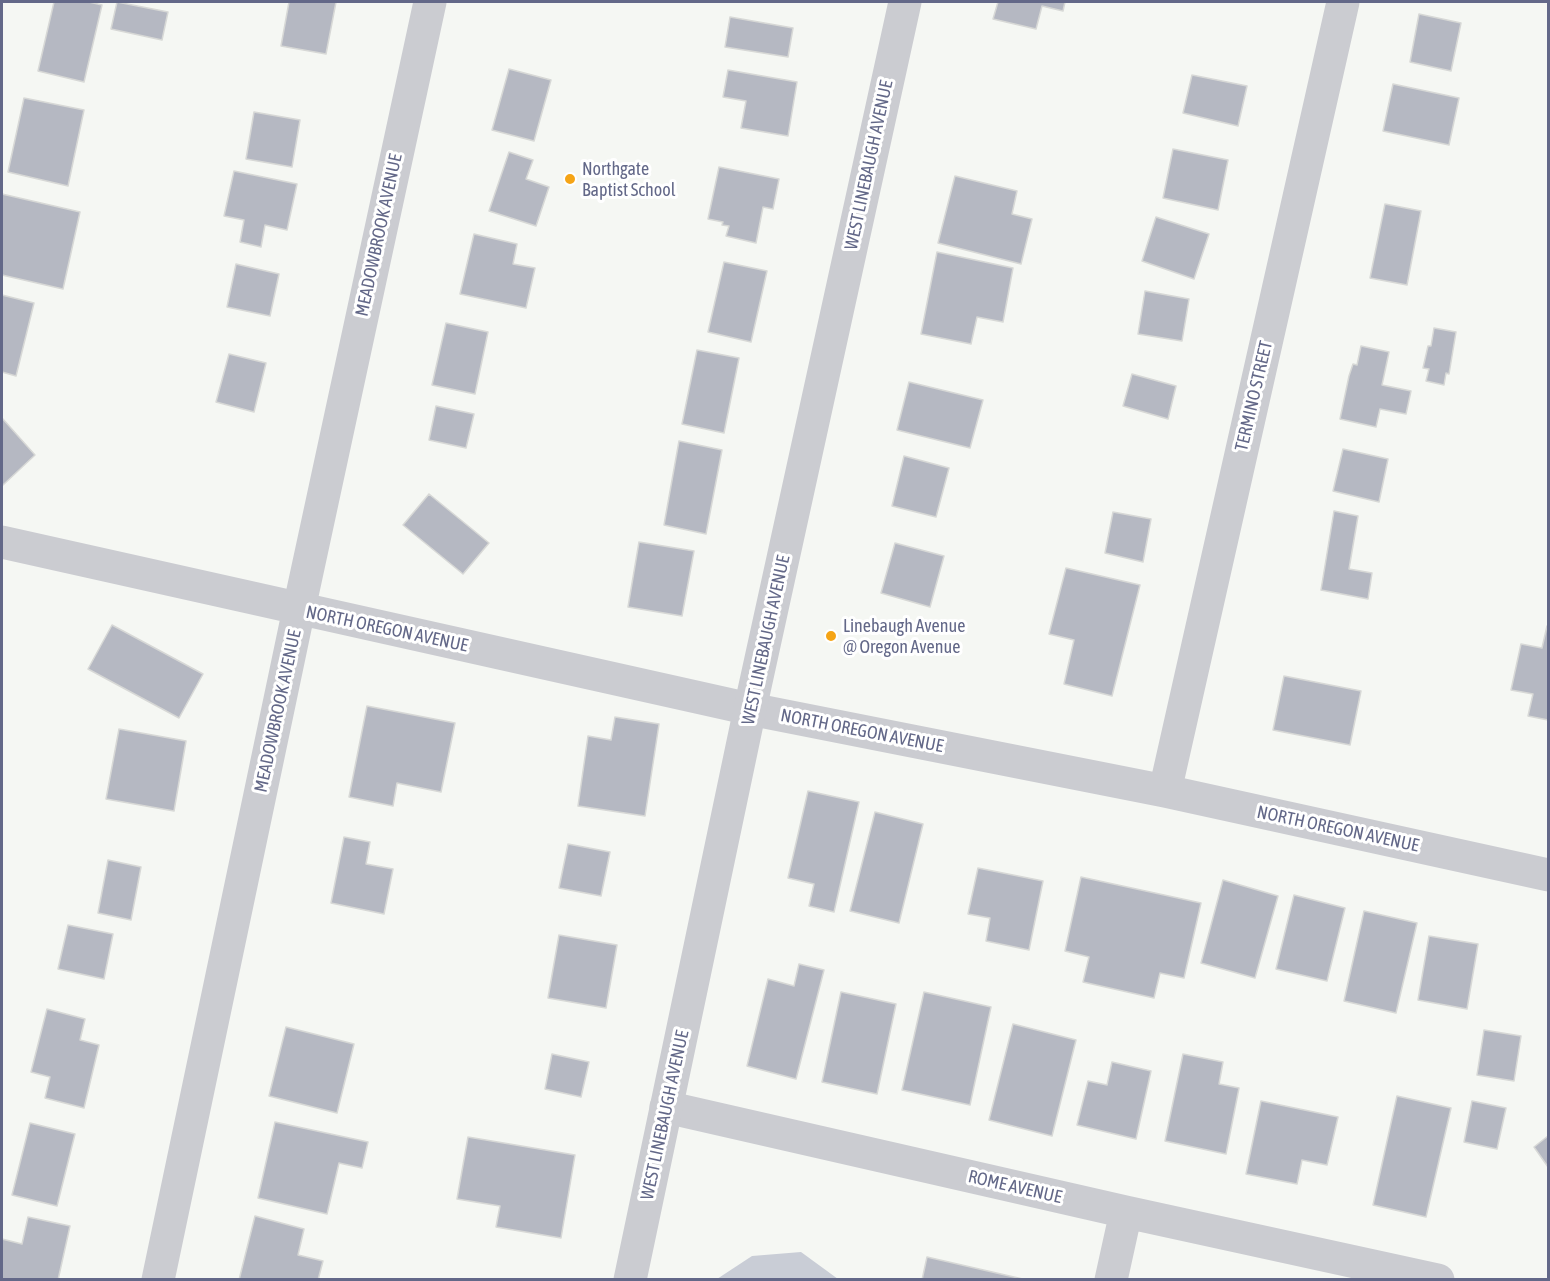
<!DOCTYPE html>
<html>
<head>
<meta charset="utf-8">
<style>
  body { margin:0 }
  #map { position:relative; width:1550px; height:1281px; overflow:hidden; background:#f5f7f3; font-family:"Asap Condensed",sans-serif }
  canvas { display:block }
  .frame { position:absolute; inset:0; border:3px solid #636888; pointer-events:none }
</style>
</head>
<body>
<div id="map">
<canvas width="1550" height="1281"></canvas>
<div class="frame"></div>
</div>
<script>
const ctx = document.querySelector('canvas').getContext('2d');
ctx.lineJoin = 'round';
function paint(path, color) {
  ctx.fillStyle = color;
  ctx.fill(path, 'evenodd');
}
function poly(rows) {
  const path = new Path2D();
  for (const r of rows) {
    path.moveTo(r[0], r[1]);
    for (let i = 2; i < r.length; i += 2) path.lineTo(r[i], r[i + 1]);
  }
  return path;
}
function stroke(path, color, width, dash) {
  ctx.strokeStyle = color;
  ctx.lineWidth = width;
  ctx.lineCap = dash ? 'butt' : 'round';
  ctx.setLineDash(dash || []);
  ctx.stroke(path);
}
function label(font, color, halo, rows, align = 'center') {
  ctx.font = font + ' "Asap Condensed",sans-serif';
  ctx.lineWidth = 6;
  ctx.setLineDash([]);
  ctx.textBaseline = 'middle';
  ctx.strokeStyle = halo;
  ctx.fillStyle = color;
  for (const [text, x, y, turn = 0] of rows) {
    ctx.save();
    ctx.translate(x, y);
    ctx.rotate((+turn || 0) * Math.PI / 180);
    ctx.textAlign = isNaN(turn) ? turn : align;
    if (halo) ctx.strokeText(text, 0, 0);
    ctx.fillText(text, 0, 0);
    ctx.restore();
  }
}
const water = poly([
  [801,1252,838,1279,717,1279,752,1256]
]);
const building = poly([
  [54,2,89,2,102,5,84,82,38,71,54,2],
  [117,2,168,12,162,40,111,29,117,2],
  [289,2,336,2,326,54,281,46,289,2],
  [998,2,1065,2,1063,11,1042,6,1036,29,993,19,998,2],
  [1419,14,1461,23,1451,71,1410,62,1419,14],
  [730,17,793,28,788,57,725,47,730,17],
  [509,69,551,80,534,141,492,130,509,69],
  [728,70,797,82,788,136,741,128,746,101,723,97,728,70],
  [1192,75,1247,86,1238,126,1183,113,1192,75],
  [1393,84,1459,98,1449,145,1383,131,1393,84],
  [24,98,84,110,68,186,8,172,24,98],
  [254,112,300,120,292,167,246,159,254,112],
  [1173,149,1228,160,1218,210,1163,198,1173,149],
  [509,152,533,160,526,179,549,187,536,226,489,211,509,152],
  [719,167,779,179,773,209,763,207,756,243,726,236,729,226,722,225,723,222,708,219,719,167],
  [234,171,297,184,287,230,265,225,261,247,240,242,244,220,224,216,234,171],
  [955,176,1017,191,1012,214,1032,219,1021,264,938,243,955,176],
  [2,194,80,212,63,289,2,275,2,194],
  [1385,204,1421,211,1407,285,1370,278,1385,204],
  [1156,217,1209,234,1194,279,1142,261,1156,217],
  [474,234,517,244,513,264,535,268,526,308,460,294,474,234],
  [937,252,1013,268,1003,322,977,317,971,344,921,334,937,252],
  [724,262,767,271,751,342,708,332,724,262],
  [236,264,279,274,270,316,227,307,236,264],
  [1145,291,1189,299,1182,341,1138,334,1145,291],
  [2,295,34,303,16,376,2,372,2,295],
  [446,323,488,332,475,394,432,385,446,323],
  [1434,328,1456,332,1449,374,1446,373,1444,385,1426,381,1429,369,1423,368,1428,346,1431,346,1434,328],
  [1361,346,1389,352,1382,385,1411,391,1406,414,1380,409,1376,427,1340,419,1349,376,1353,364,1357,365,1361,346],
  [697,350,739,358,724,433,682,424,697,350],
  [229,354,266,363,254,412,216,402,229,354],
  [1132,374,1176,386,1168,419,1123,406,1132,374],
  [909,382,983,400,970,448,897,430,909,382],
  [436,406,474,414,466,448,429,440,436,406],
  [2,418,35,455,3,485,2,483,2,418],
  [679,441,722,450,706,534,664,525,679,441],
  [1343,449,1388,459,1379,502,1333,491,1343,449],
  [904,456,949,468,936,517,892,506,904,456],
  [429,494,489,543,463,574,403,525,429,494],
  [1334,511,1358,516,1349,569,1372,573,1368,599,1321,590,1334,511],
  [1113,512,1151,519,1143,562,1105,553,1113,512],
  [639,542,694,551,682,616,628,607,639,542],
  [895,543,944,556,930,607,881,593,895,543],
  [1066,568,1140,585,1112,696,1064,684,1074,640,1049,634,1066,568],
  [112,625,203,674,179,718,88,669,112,625],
  [1547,626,1548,626,1548,720,1528,716,1533,694,1511,690,1521,644,1542,648,1547,626],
  [1284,676,1361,691,1350,745,1273,730,1284,676],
  [367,706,455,723,441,792,397,783,393,806,349,797,367,706],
  [615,717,659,724,645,816,578,806,588,736,611,740,615,717],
  [119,729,186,741,174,811,106,799,119,729],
  [808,791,859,802,834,912,809,906,814,884,788,878,808,791],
  [875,812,923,824,899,923,850,911,875,812],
  [344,837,370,842,366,864,393,869,384,914,331,903,344,837],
  [568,844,610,852,601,896,559,888,568,844],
  [108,860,141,867,131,920,98,913,108,860],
  [978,868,1043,881,1029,950,986,941,990,918,968,914,978,868],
  [1081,877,1201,903,1184,978,1160,973,1154,998,1083,982,1089,957,1065,951,1081,877],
  [1223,880,1278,896,1255,978,1201,963,1223,880],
  [1294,895,1345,908,1327,981,1276,969,1294,895],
  [1364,911,1417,923,1396,1013,1344,1001,1364,911],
  [68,925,113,934,104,979,58,969,68,925],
  [559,935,617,945,606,1008,548,998,559,935],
  [1429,936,1478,944,1467,1009,1418,1000,1429,936],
  [799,964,824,970,796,1079,747,1066,768,979,794,986,799,964],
  [841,992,896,1004,877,1094,822,1082,841,992],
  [924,992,991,1007,970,1105,902,1090,924,992],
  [47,1009,85,1019,80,1040,99,1045,84,1108,45,1098,50,1077,31,1072,47,1009],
  [1013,1024,1076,1040,1052,1136,989,1120,1013,1024],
  [286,1027,354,1044,337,1113,269,1096,286,1027],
  [1484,1030,1521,1036,1514,1081,1477,1075,1484,1030],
  [552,1054,589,1062,581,1097,545,1089,552,1054],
  [1183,1054,1223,1062,1219,1084,1239,1088,1226,1154,1165,1141,1183,1054],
  [1112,1062,1151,1071,1136,1139,1077,1125,1088,1081,1107,1085,1112,1062],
  [1397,1096,1451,1108,1426,1217,1373,1205,1397,1096],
  [1261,1101,1338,1117,1327,1165,1302,1160,1297,1184,1246,1174,1261,1101],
  [1472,1101,1506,1108,1497,1149,1464,1142,1472,1101],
  [275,1122,368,1142,362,1168,339,1163,327,1214,258,1198,275,1122],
  [30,1123,75,1134,57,1206,12,1195,30,1123],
  [1548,1136,1548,1167,1534,1147,1548,1136],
  [468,1137,575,1155,561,1238,496,1227,500,1206,457,1199,468,1137],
  [255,1216,304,1229,298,1255,323,1261,318,1280,239,1280,255,1216],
  [28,1217,70,1226,58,1280,2,1280,2,1239,22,1244,28,1217],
  [927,1257,1027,1280,922,1280,927,1257]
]);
const minor = poly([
  [2,542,750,709,1165,791,1548,875],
  [1165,791,1343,2],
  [666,1107,1126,1212,1438,1280],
  [158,1280,299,609,430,2],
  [1111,1280,1126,1212]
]);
const tertiary = poly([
  [630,1280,750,709,905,2]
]);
const markers = [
  [570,179,6,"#f5a415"],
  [831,636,6,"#f5a415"]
];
const streetNames = [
  ["WEST LINEBAUGH AVENUE",869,165,-78],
  ["MEADOWBROOK AVENUE",379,235,-78],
  ["TERMINO STREET",1254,396,-77],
  ["NORTH OREGON AVENUE",387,629,12],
  ["WEST LINEBAUGH AVENUE",766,640,-78],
  ["MEADOWBROOK AVENUE",278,711,-78],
  ["NORTH OREGON AVENUE",862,731,11],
  ["NORTH OREGON AVENUE",1338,829,12],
  ["WEST LINEBAUGH AVENUE",665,1115,-78],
  ["ROME AVENUE",1015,1187,13]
];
const poiNames = [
  ["Northgate",582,169],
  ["Baptist School",582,190],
  ["Linebaugh Avenue",843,626],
  ["@ Oregon Avenue",843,647]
];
paint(water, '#c9cdd6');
paint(building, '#b5b8c2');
stroke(building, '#d7d8d6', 1.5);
stroke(minor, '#cbccd1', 33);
stroke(tertiary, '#cbccd1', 33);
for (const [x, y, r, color] of markers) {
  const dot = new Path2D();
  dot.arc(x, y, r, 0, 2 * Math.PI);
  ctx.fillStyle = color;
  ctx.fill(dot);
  stroke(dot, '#fff', 2);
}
label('18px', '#636888', '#fff', streetNames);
label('18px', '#636888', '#fff', poiNames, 'left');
</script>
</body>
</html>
